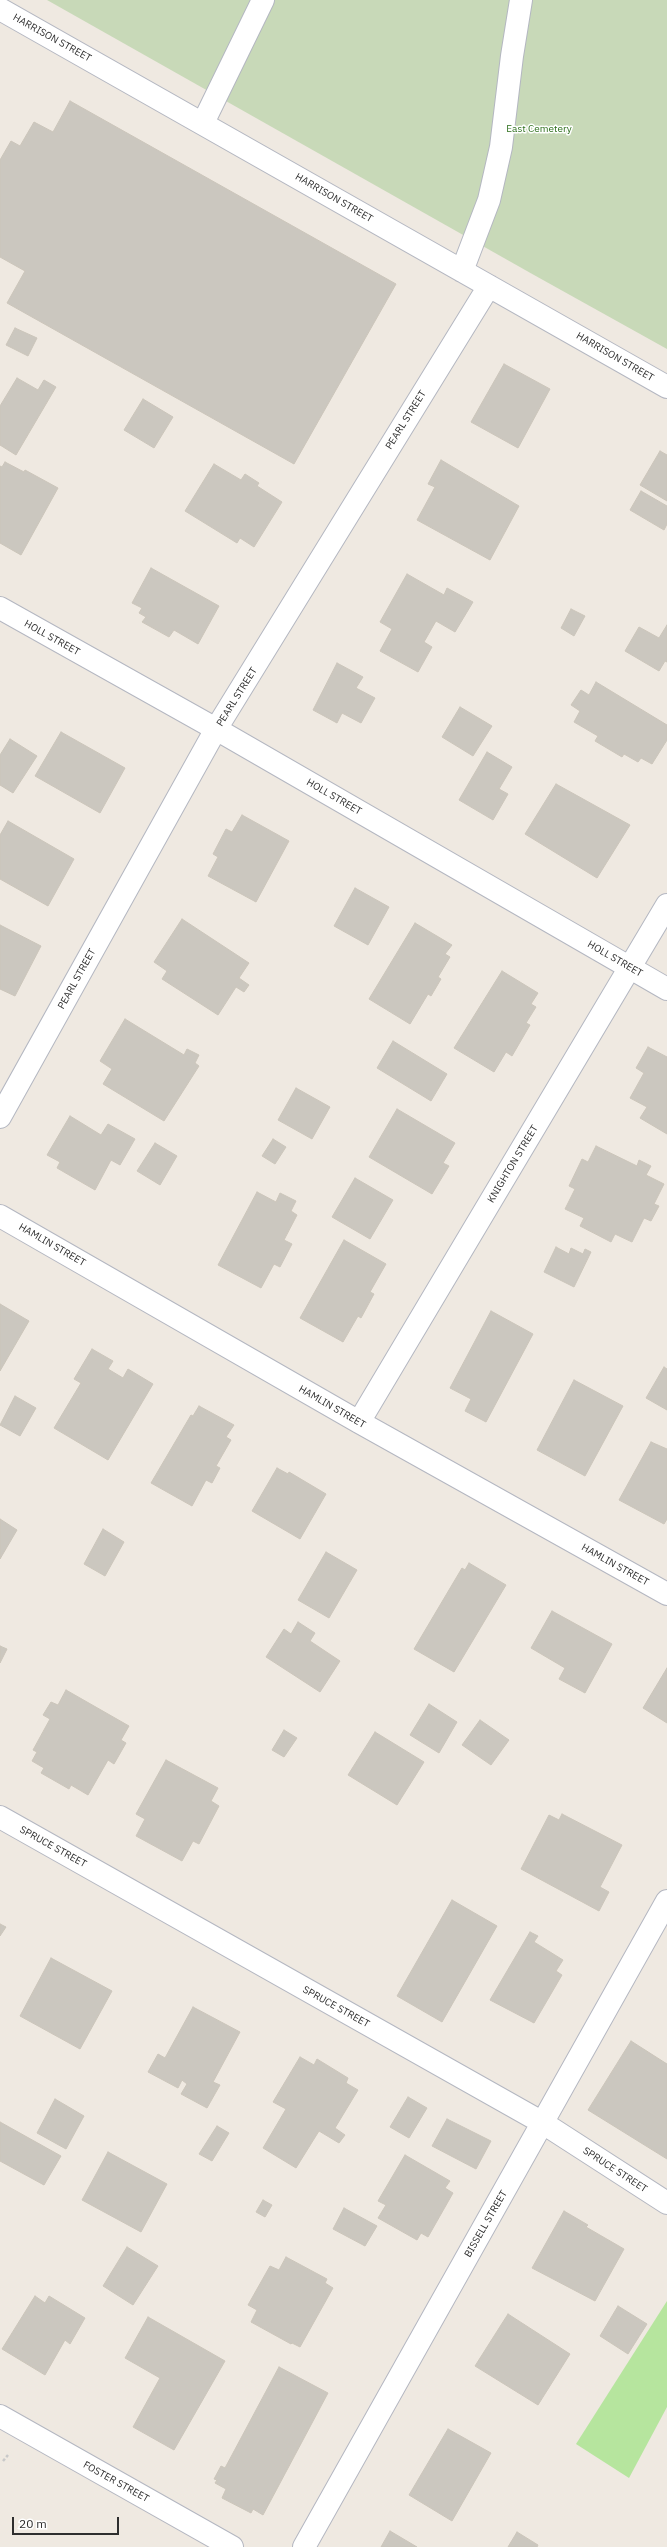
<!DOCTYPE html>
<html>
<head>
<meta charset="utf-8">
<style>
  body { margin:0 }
  #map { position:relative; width:667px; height:2547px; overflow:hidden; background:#efe9e1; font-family:"IBM Plex Sans",sans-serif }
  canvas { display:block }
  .scale { position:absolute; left:12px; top:2517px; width:107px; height:18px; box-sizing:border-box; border:2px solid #2e2e2e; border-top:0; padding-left:5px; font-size:12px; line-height:14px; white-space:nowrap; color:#2e2e2e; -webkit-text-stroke:3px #fff; paint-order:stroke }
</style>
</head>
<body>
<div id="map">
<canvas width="667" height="2547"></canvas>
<div class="scale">20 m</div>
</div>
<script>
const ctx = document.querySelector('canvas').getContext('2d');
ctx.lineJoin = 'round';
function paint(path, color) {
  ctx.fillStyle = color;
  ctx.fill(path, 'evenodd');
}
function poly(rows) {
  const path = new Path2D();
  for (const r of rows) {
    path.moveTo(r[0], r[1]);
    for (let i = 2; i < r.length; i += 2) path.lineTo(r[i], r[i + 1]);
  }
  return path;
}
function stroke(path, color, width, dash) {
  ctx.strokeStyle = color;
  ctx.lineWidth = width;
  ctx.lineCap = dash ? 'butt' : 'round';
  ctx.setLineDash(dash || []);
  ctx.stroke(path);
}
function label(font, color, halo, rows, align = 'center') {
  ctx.font = font + ' "IBM Plex Sans",sans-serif';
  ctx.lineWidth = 3;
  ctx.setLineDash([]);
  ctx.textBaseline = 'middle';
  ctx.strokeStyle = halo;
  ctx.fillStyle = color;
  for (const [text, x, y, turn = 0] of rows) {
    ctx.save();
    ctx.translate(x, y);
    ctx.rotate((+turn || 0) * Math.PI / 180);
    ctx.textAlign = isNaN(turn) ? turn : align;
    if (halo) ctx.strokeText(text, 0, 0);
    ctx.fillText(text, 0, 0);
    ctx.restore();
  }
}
const green = poly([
  [667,2301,667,2407,629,2478,576,2444]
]);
const cemetery = poly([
  [47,0,667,0,667,349,534,275]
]);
const building = poly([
  [70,101,396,284,294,464,7,303,25,271,0,257,0,160,11,141,20,146,34,122,53,132,70,101],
  [15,328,37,338,28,356,6,345,15,328],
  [504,364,550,389,518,448,471,422,504,364],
  [17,378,38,390,44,380,56,387,16,455,0,445,0,406,17,378],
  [143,399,173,417,154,448,124,430,143,399],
  [660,451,667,455,667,501,640,485,660,451],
  [441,460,519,506,490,560,417,520,435,487,428,484,441,460],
  [5,462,24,472,25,470,58,488,21,555,0,543,0,466,2,467,5,462],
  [214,464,241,480,245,474,259,483,257,486,282,502,254,547,240,538,237,543,185,511,214,464],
  [641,491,667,506,667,524,664,530,630,510,641,491],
  [151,568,219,606,198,644,174,630,169,637,142,622,146,617,139,613,142,608,132,603,151,568],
  [407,574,444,595,447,588,473,602,455,632,436,621,424,642,432,647,418,672,380,651,392,629,380,622,407,574],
  [571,609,585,616,574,636,561,628,571,609],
  [667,625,667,662,665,661,659,671,625,651,639,627,659,638,667,625],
  [337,663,363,677,356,688,375,698,361,723,342,713,337,723,313,710,337,663],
  [596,682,667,725,667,740,652,764,641,758,638,762,624,754,622,757,595,741,598,736,574,722,580,711,571,705,581,690,589,695,596,682],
  [460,707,492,726,473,756,442,737,460,707],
  [61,732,125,768,100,813,35,776,61,732],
  [10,739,37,756,13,793,0,785,0,755,10,739],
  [487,752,512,767,499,789,508,794,493,820,459,800,487,752],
  [556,784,630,825,597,878,525,834,556,784],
  [242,815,289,841,256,902,208,876,218,857,213,854,226,829,232,832,242,815],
  [8,821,74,859,48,906,0,879,0,835,8,821],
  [355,888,389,907,368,945,334,926,355,888],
  [182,919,249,963,239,978,249,985,244,992,236,987,218,1015,162,979,167,971,154,962,182,919],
  [415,923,452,945,445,954,450,957,438,977,441,979,431,996,428,994,410,1024,369,999,415,923],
  [0,925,41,946,15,996,0,989,0,925],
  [502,971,538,993,531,1004,536,1007,526,1023,530,1025,512,1056,506,1052,494,1072,454,1048,502,971],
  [125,1019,184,1055,187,1049,199,1055,195,1063,199,1066,164,1121,103,1084,112,1069,100,1061,125,1019],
  [393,1041,447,1074,431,1101,377,1068,393,1041],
  [648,1047,667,1057,667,1134,640,1118,647,1107,630,1098,644,1073,636,1068,648,1047],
  [296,1088,330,1107,312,1139,278,1120,296,1088],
  [397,1109,455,1143,443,1163,449,1166,432,1194,369,1157,397,1109],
  [70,1116,101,1135,108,1124,135,1139,120,1165,111,1160,95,1190,57,1168,60,1162,47,1155,70,1116],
  [273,1139,286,1147,275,1164,262,1156,273,1139],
  [155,1143,177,1156,160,1185,137,1171,155,1143],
  [596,1146,637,1166,639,1160,651,1166,646,1175,664,1184,654,1204,659,1206,651,1221,644,1218,632,1242,615,1234,611,1242,580,1226,584,1218,565,1209,575,1189,569,1186,582,1159,588,1162,596,1146],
  [355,1178,393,1200,370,1239,332,1217,355,1178],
  [257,1192,276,1202,280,1193,296,1201,291,1211,297,1215,284,1240,292,1244,280,1267,274,1264,261,1288,218,1265,257,1192],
  [344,1240,386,1264,370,1292,374,1294,361,1318,358,1316,343,1342,300,1318,344,1240],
  [556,1247,569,1254,571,1248,583,1254,585,1249,591,1252,574,1287,544,1272,556,1247],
  [0,1304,29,1321,0,1371,0,1304],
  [491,1311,533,1334,486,1422,465,1411,471,1399,450,1388,491,1311],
  [92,1349,113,1361,108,1369,123,1378,128,1369,153,1384,108,1460,54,1428,81,1383,74,1379,92,1349],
  [664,1367,667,1369,667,1410,646,1398,664,1367],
  [574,1380,623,1406,585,1476,537,1450,574,1380],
  [15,1396,36,1408,20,1436,0,1425,15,1396],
  [199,1406,234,1425,226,1437,231,1440,216,1466,220,1468,212,1483,206,1480,192,1506,151,1483,191,1415,193,1416,199,1406],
  [651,1442,667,1449,667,1519,664,1524,619,1500,651,1442],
  [277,1468,288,1474,289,1472,326,1494,300,1539,252,1511,277,1468],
  [0,1519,17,1530,0,1559,0,1519],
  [103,1529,124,1542,105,1576,84,1564,103,1529],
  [326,1552,357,1570,329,1618,298,1600,326,1552],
  [469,1563,506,1585,454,1672,414,1649,462,1568,465,1570,469,1563],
  [552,1611,612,1644,585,1693,559,1679,565,1668,531,1648,552,1611],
  [298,1622,315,1633,310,1641,340,1661,320,1692,266,1657,284,1629,291,1634,298,1622],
  [0,1646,7,1649,0,1663,0,1646],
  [667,1668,667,1723,643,1708,667,1668],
  [66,1690,129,1726,121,1740,126,1743,114,1764,108,1760,88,1795,71,1785,69,1789,41,1773,44,1768,32,1761,37,1752,33,1750,50,1719,43,1715,51,1702,58,1705,66,1690],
  [429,1704,457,1722,439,1753,410,1735,429,1704],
  [480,1720,509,1740,491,1765,462,1745,480,1720],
  [284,1730,297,1738,284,1757,272,1750,284,1730],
  [375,1732,424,1762,397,1805,348,1775,375,1732],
  [166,1760,218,1788,211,1801,219,1806,199,1844,193,1841,182,1861,136,1836,145,1819,136,1814,166,1760],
  [562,1814,622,1845,600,1887,609,1892,599,1911,521,1869,549,1815,559,1820,562,1814],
  [452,1900,497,1926,442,2022,397,1996,452,1900],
  [0,1924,6,1927,0,1936,0,1924],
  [530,1932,538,1936,534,1942,563,1960,556,1971,562,1975,534,2023,490,2000,530,1932],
  [51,1958,112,1991,80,2049,20,2016,51,1958],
  [193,2007,240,2032,213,2082,220,2085,207,2108,181,2094,187,2084,182,2080,178,2088,148,2072,158,2054,165,2058,193,2007],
  [631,2041,667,2064,667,2159,588,2110,631,2041],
  [300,2057,314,2065,317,2059,348,2078,346,2083,358,2090,335,2128,345,2135,339,2143,319,2131,296,2168,263,2148,286,2109,273,2102,300,2057],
  [408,2097,427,2108,409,2138,390,2127,408,2097],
  [55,2099,84,2116,66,2149,37,2133,55,2099],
  [447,2119,491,2141,476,2169,432,2146,447,2119],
  [0,2122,61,2156,44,2185,0,2161,0,2122],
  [217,2126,229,2133,212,2161,199,2154,217,2126],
  [108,2152,167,2184,141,2232,82,2200,108,2152],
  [405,2155,450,2181,445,2188,453,2193,428,2237,421,2233,417,2240,378,2218,386,2205,378,2201,405,2155],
  [263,2200,272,2205,265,2217,256,2212,263,2200],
  [344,2208,377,2226,365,2246,333,2229,344,2208],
  [564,2211,588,2225,586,2227,624,2249,595,2301,532,2268,564,2211],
  [127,2247,158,2266,133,2305,103,2286,127,2247],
  [286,2257,327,2279,325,2283,333,2288,300,2347,292,2343,291,2344,251,2322,257,2310,248,2305,270,2266,279,2270,286,2257],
  [35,2296,45,2303,49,2296,85,2318,70,2344,65,2340,45,2375,2,2349,35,2296],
  [618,2306,647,2324,628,2354,600,2336,618,2306],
  [508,2314,570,2354,538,2405,475,2366,508,2314],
  [148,2317,225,2361,174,2450,133,2427,160,2378,125,2358,148,2317],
  [279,2367,328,2393,263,2515,253,2509,251,2513,222,2498,226,2489,215,2483,217,2480,214,2479,221,2466,225,2468,279,2367],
  [448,2429,491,2453,452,2521,409,2495,448,2429],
  [390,2531,417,2547,381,2547,390,2531],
  [517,2532,538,2545,537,2547,508,2547,517,2532]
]);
const path = poly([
  [3,2461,8,2455]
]);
const minor = poly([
  [0,9,667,387],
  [203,123,263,0],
  [462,271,489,200,501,147,512,56,521,0],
  [0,608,216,729,667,989],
  [0,1117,216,729,489,286],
  [0,1216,359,1422,667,1594],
  [359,1422,667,905],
  [0,1817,543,2123,667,2203],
  [0,2416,232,2547],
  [304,2547,667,1901]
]);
const streetNames = [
  ["HARRISON STREET",52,38,29],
  ["HARRISON STREET",334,198,30],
  ["HARRISON STREET",615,357,30],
  ["PEARL STREET",406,420,-58],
  ["HOLL STREET",52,638,29],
  ["PEARL STREET",237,697,-58],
  ["HOLL STREET",334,797,30],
  ["HOLL STREET",615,959,30],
  ["PEARL STREET",77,979,-61],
  ["KNIGHTON STREET",513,1164,-59],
  ["HAMLIN STREET",52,1245,30],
  ["HAMLIN STREET",332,1407,30],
  ["HAMLIN STREET",615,1565,29],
  ["SPRUCE STREET",53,1847,29],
  ["SPRUCE STREET",336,2007,29],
  ["SPRUCE STREET",615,2170,33],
  ["BISSELL STREET",486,2224,-60],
  ["FOSTER STREET",116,2482,29]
];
const parkNames = [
  ["East Cemetery",539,129]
];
paint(green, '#b6e59e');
paint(cemetery, '#c8d9b8');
paint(building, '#cbc7bf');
stroke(building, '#cbc5ba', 1);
stroke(minor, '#b4b7c1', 24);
stroke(path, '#c9c9c9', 2.5, [3, 2]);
stroke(minor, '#fff', 22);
label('10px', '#2e2e2e', '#fff', streetNames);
label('10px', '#2c6e1b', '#fff', parkNames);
</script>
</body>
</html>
